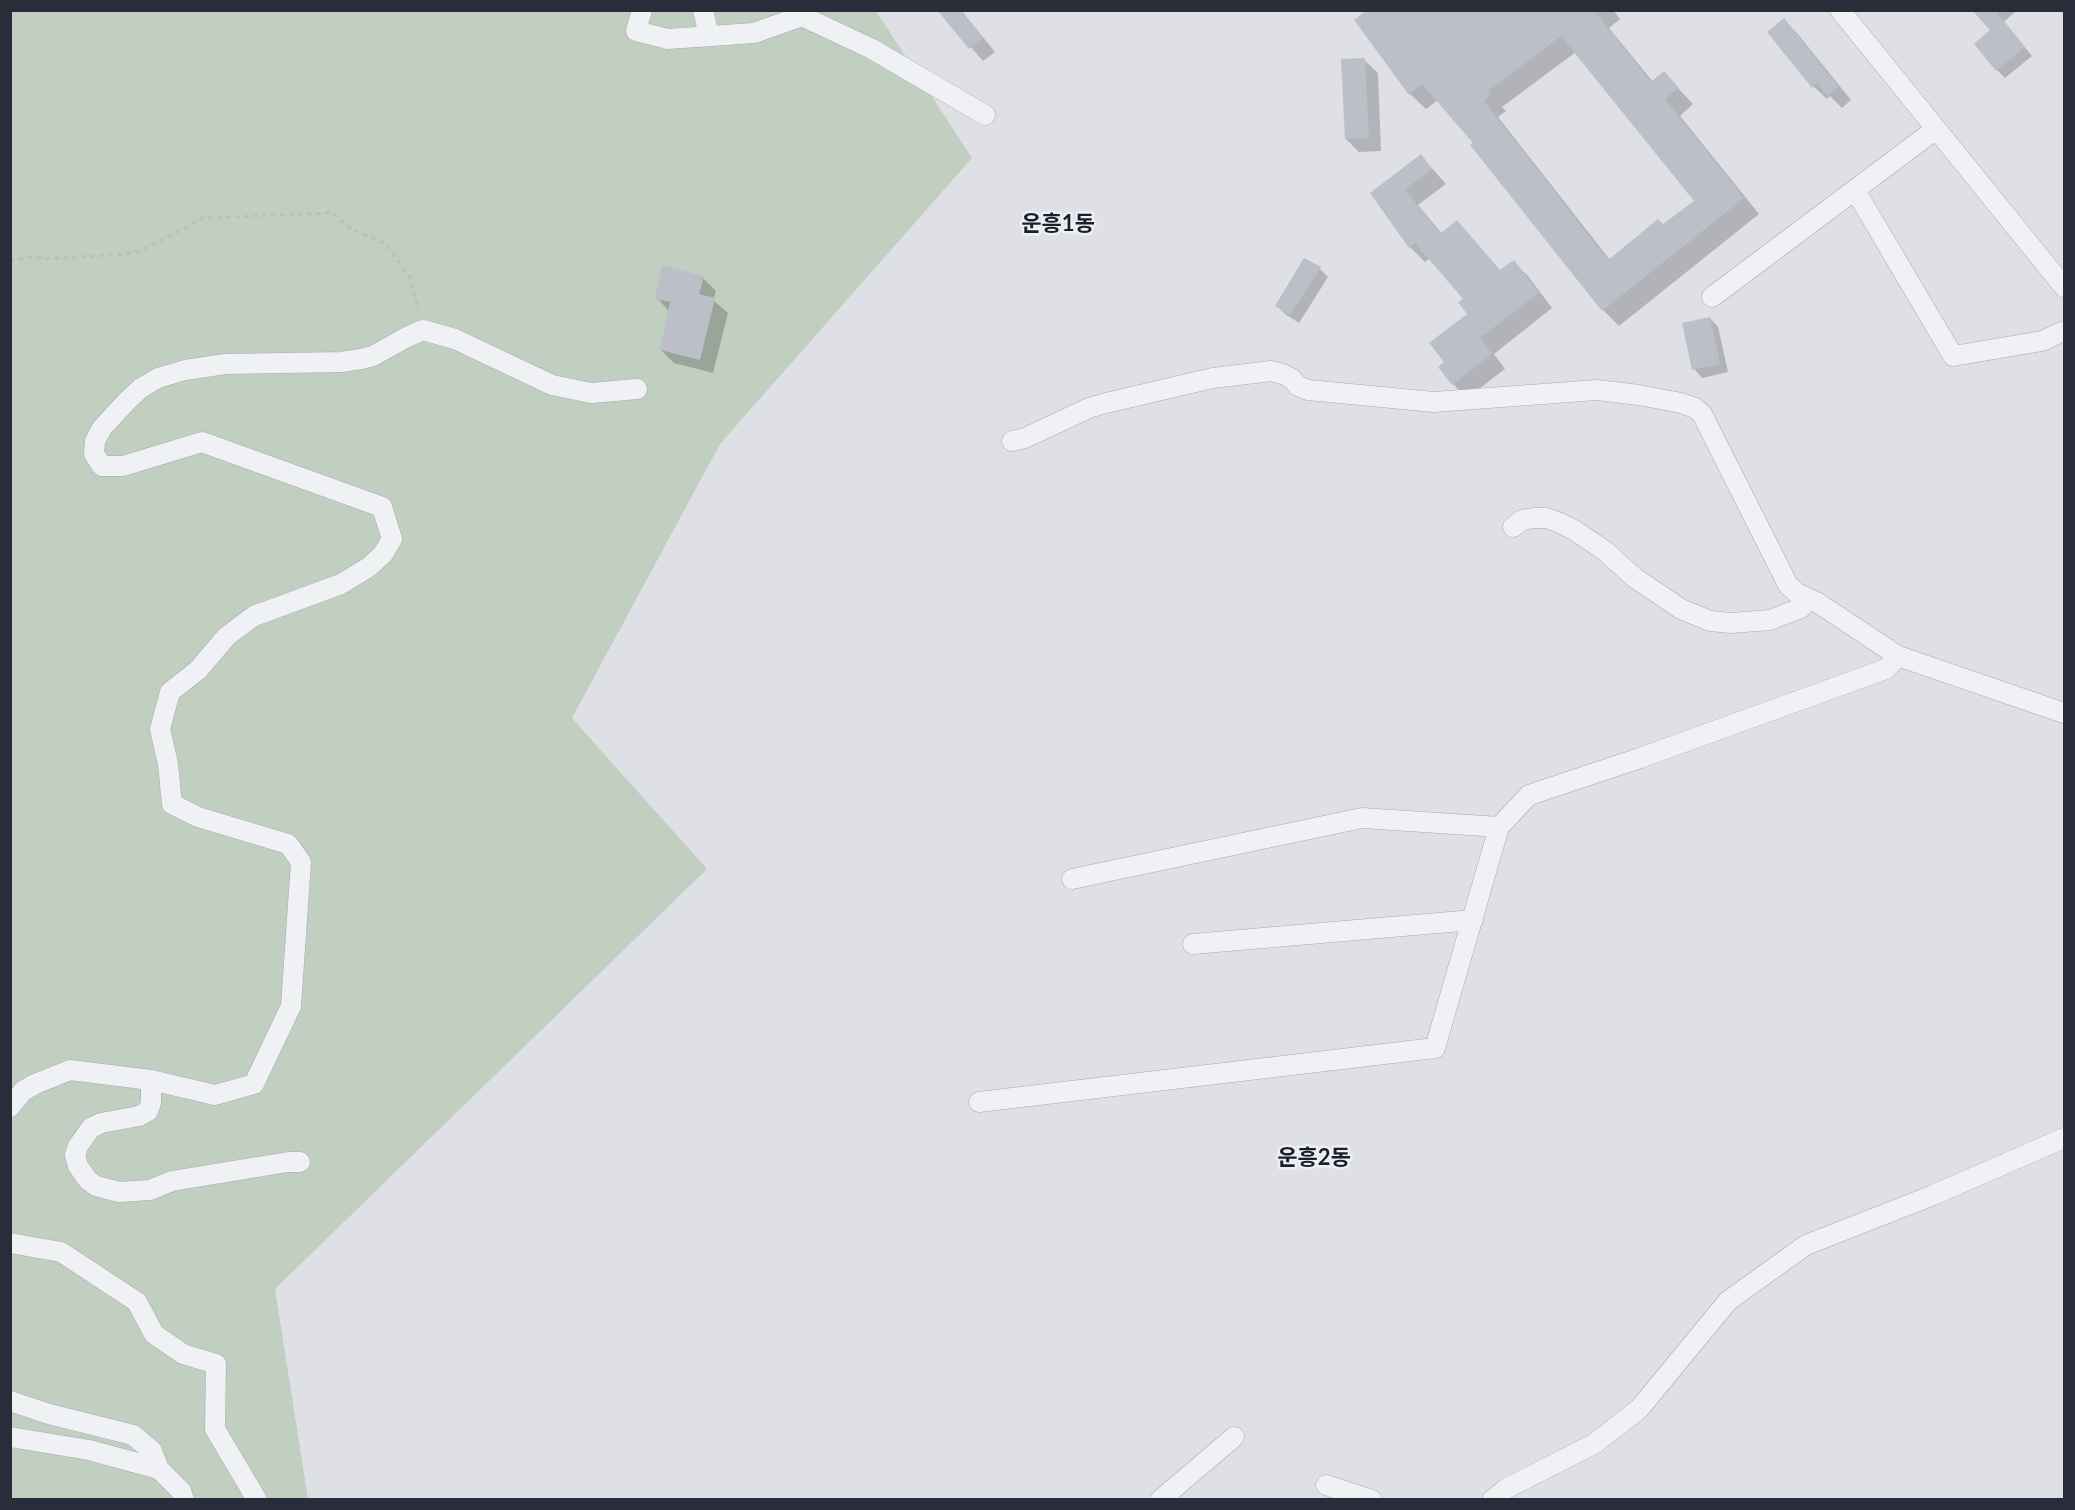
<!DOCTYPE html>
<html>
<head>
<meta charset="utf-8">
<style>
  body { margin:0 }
  #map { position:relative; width:2075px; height:1510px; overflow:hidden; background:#dee0e6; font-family:Lato,sans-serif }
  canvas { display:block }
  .frame { position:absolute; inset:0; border:12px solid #292d3a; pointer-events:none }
</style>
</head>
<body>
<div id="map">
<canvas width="2075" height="1510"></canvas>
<div class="frame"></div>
</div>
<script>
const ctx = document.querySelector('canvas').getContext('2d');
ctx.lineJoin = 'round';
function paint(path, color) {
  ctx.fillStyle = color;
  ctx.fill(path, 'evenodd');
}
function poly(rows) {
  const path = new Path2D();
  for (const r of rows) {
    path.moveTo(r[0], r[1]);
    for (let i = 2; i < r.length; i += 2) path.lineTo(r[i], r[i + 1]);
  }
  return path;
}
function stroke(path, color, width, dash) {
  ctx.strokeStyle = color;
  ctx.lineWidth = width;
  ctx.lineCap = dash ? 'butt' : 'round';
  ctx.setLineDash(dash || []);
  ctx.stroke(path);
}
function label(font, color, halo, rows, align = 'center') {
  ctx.font = font + ' Lato,"Noto Sans KR",sans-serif';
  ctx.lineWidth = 5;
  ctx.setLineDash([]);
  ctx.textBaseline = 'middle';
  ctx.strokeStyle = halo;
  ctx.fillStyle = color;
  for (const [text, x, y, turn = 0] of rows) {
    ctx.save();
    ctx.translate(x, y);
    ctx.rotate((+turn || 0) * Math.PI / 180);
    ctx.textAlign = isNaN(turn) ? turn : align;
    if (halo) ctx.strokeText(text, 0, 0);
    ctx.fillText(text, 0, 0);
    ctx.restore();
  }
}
const green = poly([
  [11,11,876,11,972,158,720,444,572,718,707,869,275,1289,308,1499,11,1499]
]);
const shadow = poly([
  [939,10,961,10,995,52,983,61],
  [1440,10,1613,10,1620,19,1609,28,1653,82,1664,73,1693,104,1680,116,1759,214,1619,326,1603,310,1472,145,1475,143,1438,100,1426,109,1410,94],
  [1576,52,1696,201,1663,226,1610,260,1498,117,1506,111,1502,107],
  [1974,10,2017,10,2004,22,2032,56,2005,78,1997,70,1993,30],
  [1784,20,1797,33,1851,100,1842,108,1830,96,1827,99,1814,87,1769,32],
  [1364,60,1378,73,1381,151,1359,152,1346,139],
  [1421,156,1446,184,1418,205,1442,234,1456,222,1501,271,1513,262,1528,276,1552,308,1494,354,1505,369,1467,398,1453,384,1446,362,1469,315,1465,299,1430,258,1425,262,1410,247,1372,194],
  [1320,269,1328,277,1299,323,1285,314,1277,306],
  [703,278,716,291,713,300,728,313,713,373,674,363,661,350,669,311,657,298],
  [1710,318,1718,327,1728,372,1702,378,1694,369]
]);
const building = poly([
  [937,10,960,10,983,38,969,49],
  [1367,10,1594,10,1651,82,1664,71,1679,88,1665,99,1744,198,1602,311,1470,145,1473,143,1422,84,1409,95,1354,20],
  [1561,36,1694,201,1663,224,1658,219,1608,260,1484,101,1491,94,1488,91],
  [1972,10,1995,10,2025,47,1996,71,1974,44,1990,30],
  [1784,18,1839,87,1828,96,1817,83,1812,88,1767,32],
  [1365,58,1369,138,1345,139,1341,59],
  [1421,154,1432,169,1405,189,1440,234,1457,220,1500,270,1514,260,1539,293,1480,338,1492,354,1452,385,1438,367,1444,362,1429,343,1467,314,1458,302,1463,299,1415,243,1409,248,1370,193],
  [1304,258,1321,267,1290,315,1275,306],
  [662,265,704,276,699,294,715,298,700,360,660,350,670,302,655,299],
  [1710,317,1720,364,1692,370,1682,323]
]);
const path = poly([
  [10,261,30,257,48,259,124,254,139,251,156,243,203,218,332,213,350,228,387,245,411,279,418,311]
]);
const minor = poly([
  [642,10,636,31,668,39,754,33,802,16,872,49,985,115],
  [703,10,709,36],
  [1840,10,2064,287],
  [1855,190,1953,356,2042,341,2064,331],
  [1712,297,1936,129],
  [1012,441,1025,438,1089,408,1106,403,1213,378,1271,371,1283,374,1292,379,1298,386,1308,390,1434,402,1597,390,1639,395,1681,403,1695,408,1702,414,1788,585,1797,593,1818,603,1898,656,2064,713],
  [1513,527,1522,520,1534,518,1547,518,1560,523,1574,530,1605,551,1635,578,1681,609,1710,621,1731,623,1770,620,1801,608,1806,597],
  [1072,879,1362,818,1499,827],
  [1193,944,1473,920],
  [151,1080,151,1103,148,1111,139,1116,101,1123,91,1128,78,1146,75,1155,78,1166,88,1180,96,1186,119,1192,150,1190,172,1181,288,1162,300,1162],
  [979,1102,1435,1048,1499,827,1529,795,1640,758,1886,669,1898,656],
  [10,1107,23,1091,35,1084,70,1070,151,1080,215,1095,254,1084,291,1006,301,862,288,844,198,817,172,804,168,764,160,729,170,692,198,670,227,636,254,616,341,584,369,567,383,554,392,539,382,507,202,442,123,466,102,466,94,454,95,441,102,428,127,401,141,388,158,378,185,370,225,364,341,362,361,359,373,356,407,337,423,330,455,339,552,385,591,393,637,389],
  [10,1243,61,1252,137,1302,154,1334,183,1354,216,1364,215,1429,257,1500],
  [10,1401,49,1414,133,1435,152,1451,159,1469],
  [10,1437,89,1450,159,1469,181,1491,184,1500],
  [1326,1485,1372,1500],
  [1160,1500,1234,1437],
  [1492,1500,1507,1488,1594,1444,1639,1409,1728,1301,1806,1245,1931,1196,2064,1138]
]);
const neighbourhoodNames = [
  ["운흥1동",1058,224],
  ["운흥2동",1314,1158]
];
paint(green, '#c1cfc0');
paint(shadow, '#0003');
paint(building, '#bcbec8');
stroke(minor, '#a8aab2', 21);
stroke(path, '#bcbec4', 3, [4.5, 4.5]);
stroke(minor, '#f0f1f4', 20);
label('bold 22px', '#1b1e2b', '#edeff3', neighbourhoodNames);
</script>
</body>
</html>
